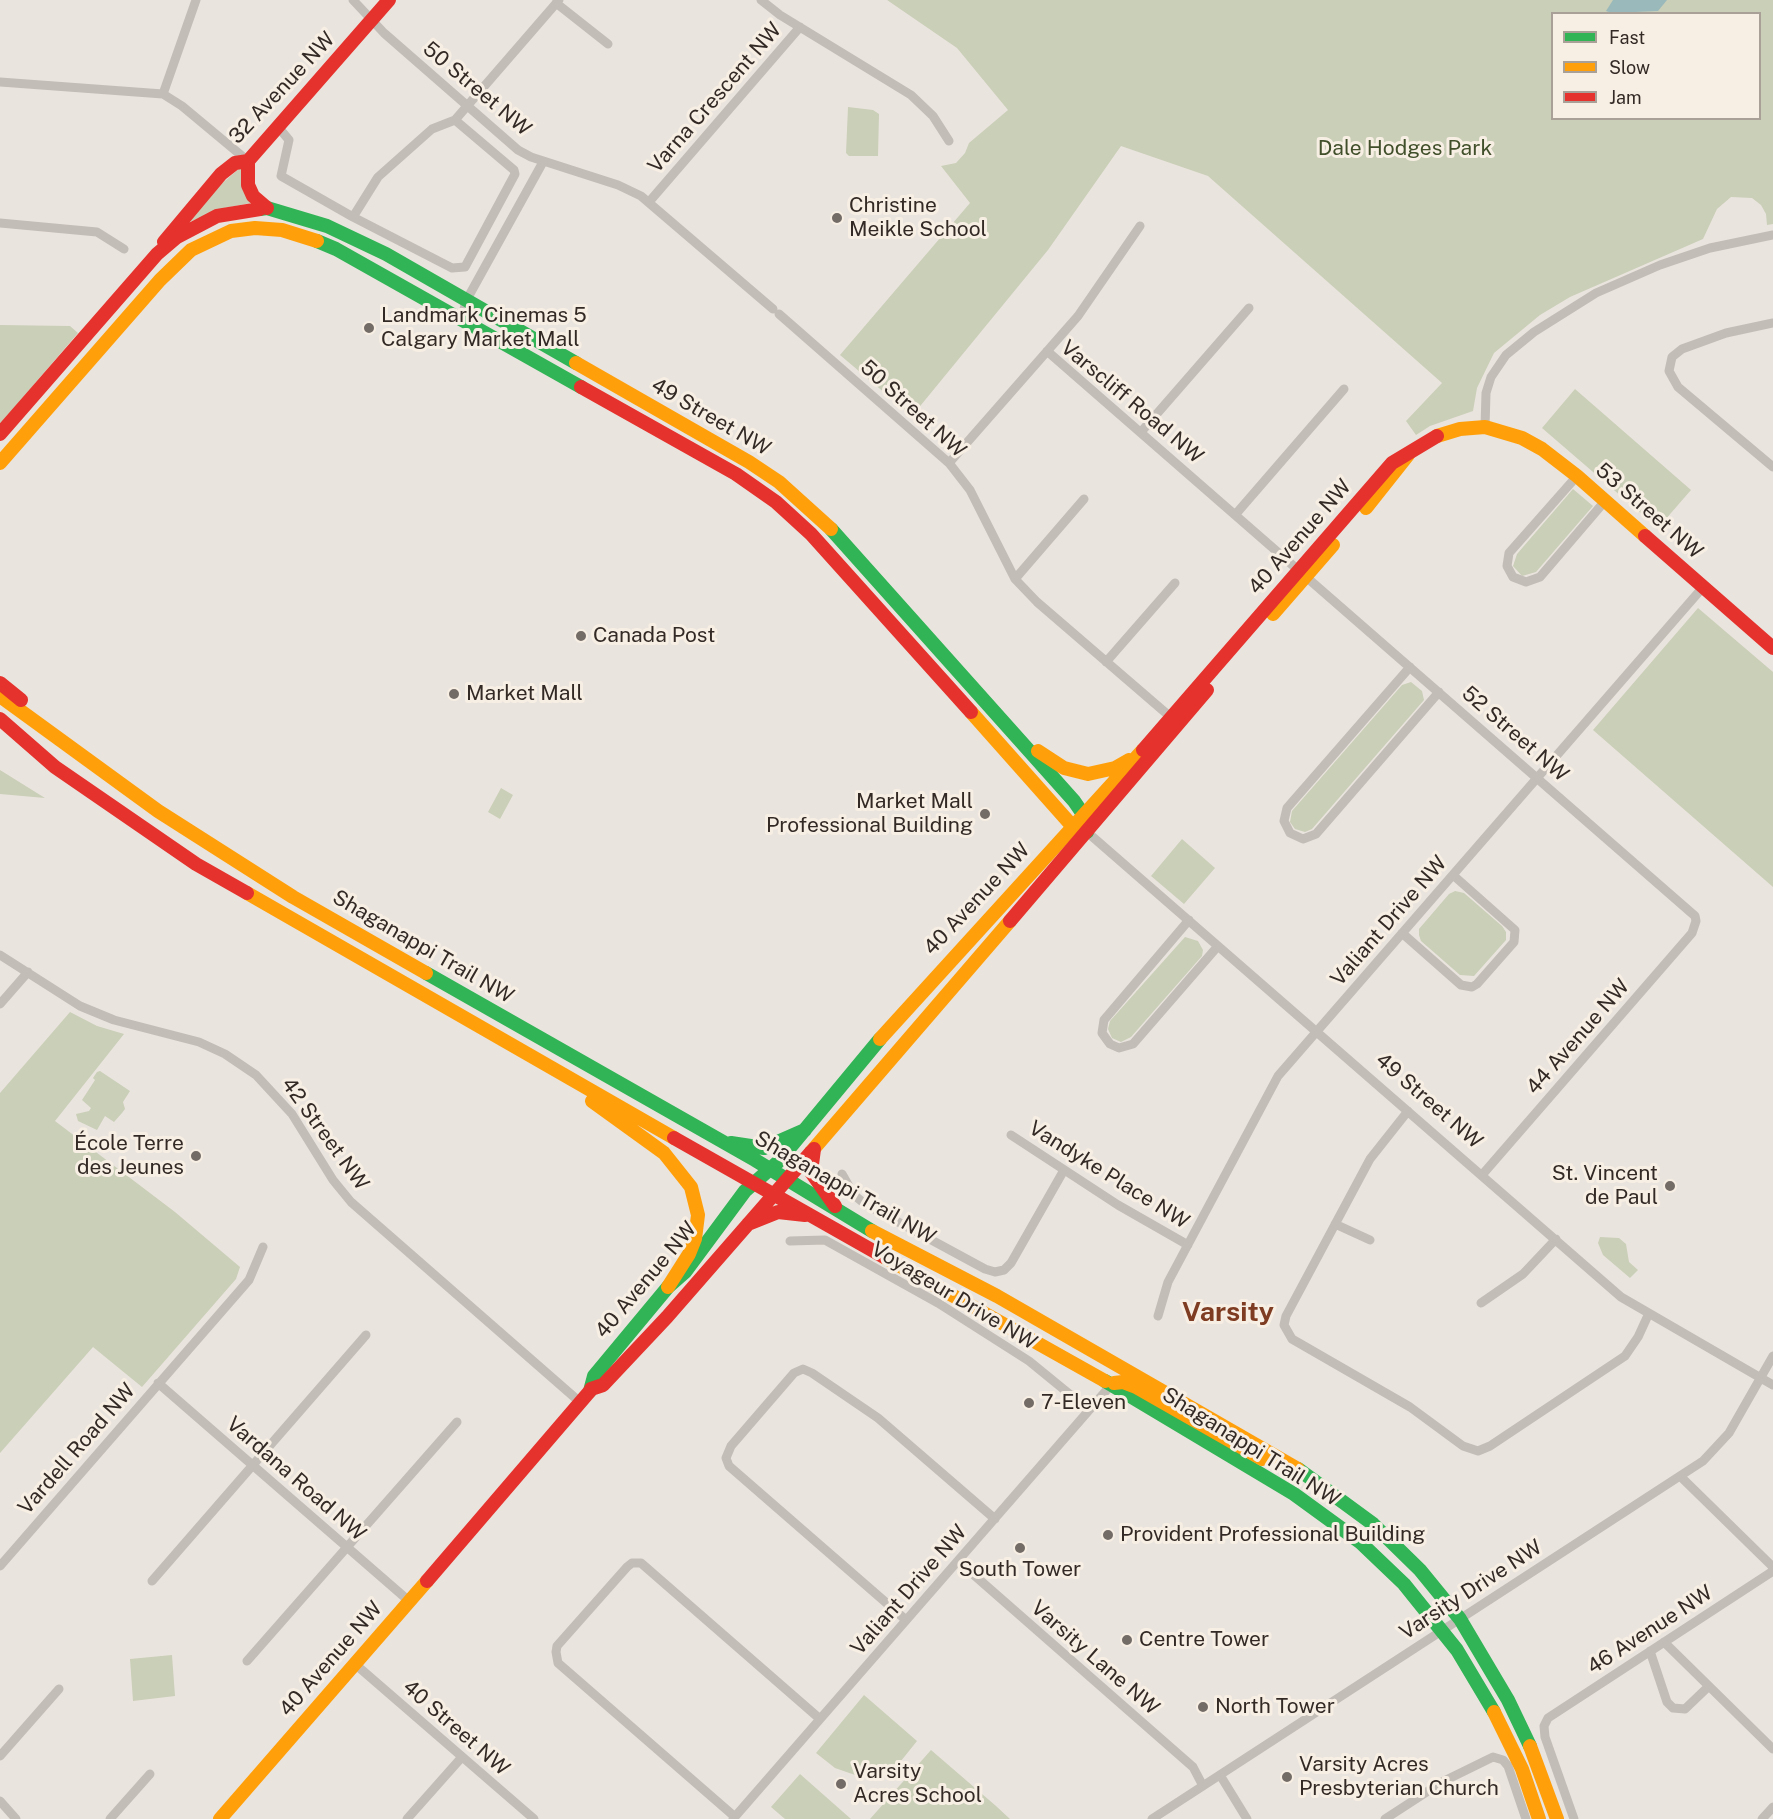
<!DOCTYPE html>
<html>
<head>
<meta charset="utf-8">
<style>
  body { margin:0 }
  #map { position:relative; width:1773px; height:1819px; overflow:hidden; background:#eae4de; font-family:"Public Sans",sans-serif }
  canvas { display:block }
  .legend { position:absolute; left:1551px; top:12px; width:210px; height:108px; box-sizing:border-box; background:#f8efe4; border:2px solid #a9a098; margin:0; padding:8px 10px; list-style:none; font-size:18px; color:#332a26 }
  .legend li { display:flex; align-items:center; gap:12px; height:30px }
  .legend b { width:30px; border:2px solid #a9a098 }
</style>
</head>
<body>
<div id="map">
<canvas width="1773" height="1819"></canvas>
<ul class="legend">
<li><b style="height:8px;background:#30b455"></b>Fast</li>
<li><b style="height:8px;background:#ff9f0a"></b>Slow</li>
<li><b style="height:8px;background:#e5322d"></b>Jam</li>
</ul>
</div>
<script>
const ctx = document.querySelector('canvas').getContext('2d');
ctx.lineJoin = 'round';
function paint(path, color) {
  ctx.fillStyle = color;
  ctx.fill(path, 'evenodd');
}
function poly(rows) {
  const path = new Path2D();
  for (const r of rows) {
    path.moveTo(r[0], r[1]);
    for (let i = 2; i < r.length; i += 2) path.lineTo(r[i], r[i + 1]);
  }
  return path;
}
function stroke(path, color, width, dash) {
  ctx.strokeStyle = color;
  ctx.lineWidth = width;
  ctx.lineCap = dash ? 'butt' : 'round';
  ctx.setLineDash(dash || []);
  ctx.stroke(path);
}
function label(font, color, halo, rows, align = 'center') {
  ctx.font = font + ' "Public Sans",sans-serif';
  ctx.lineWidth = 6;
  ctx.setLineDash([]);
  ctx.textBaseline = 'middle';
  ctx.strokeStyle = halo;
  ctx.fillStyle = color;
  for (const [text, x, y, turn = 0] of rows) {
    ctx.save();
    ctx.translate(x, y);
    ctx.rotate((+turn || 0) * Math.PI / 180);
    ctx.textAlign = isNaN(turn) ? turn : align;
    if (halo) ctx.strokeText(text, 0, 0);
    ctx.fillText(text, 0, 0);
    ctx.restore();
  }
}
const green = poly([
  [887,0,1773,0,1773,224,1767,225,1766,214,1761,205,1752,198,1731,197,1717,209,1703,239,1570,297,1540,315,1494,353,1477,388,1473,411,1430,426,1416,435,1406,421,1442,383,1208,176,1121,146,1048,250,912,416,840,355,970,203,941,166,956,163,965,153,969,143,1008,110,957,48],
  [1552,14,1760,14,1760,118,1552,118],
  [848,107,873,110,879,114,878,156,849,156,846,153],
  [241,167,251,203,224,208,187,223,219,186],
  [0,325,70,326,78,333,0,424],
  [1575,389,1691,490,1658,528,1542,428],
  [1573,489,1593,506,1536,572,1522,576,1513,566,1517,554],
  [1698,608,1773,672,1773,887,1593,730],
  [1411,682,1422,691,1424,700,1312,829,1305,832,1295,829,1290,822,1292,811,1402,685],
  [0,770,45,798,0,794],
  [501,788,513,795,500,819,488,812],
  [1182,839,1215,868,1184,904,1151,876],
  [1455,891,1464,893,1502,926,1506,932,1506,940,1474,976,1460,975,1421,941,1419,935,1419,929,1449,894],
  [1185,937,1198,941,1203,950,1202,956,1131,1037,1121,1042,1112,1038,1108,1029,1110,1021],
  [70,1012,97,1026,124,1034,55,1121,175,1212,240,1267,236,1279,142,1387,93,1347,0,1453,0,1093],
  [100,1071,130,1091,123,1102,125,1109,122,1113,114,1122,105,1116,97,1130,78,1121,76,1114,89,1111,91,1108,82,1100,95,1080,93,1078,97,1072],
  [1600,1237,1619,1238,1626,1244,1629,1262,1638,1270,1630,1278,1603,1255,1598,1243],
  [172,1655,175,1696,133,1701,130,1659],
  [864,1695,917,1741,901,1761,872,1776,855,1775,835,1768,816,1753],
  [931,1750,996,1806,1010,1819,870,1819],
  [800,1774,851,1819,785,1819,771,1807]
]);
const water = poly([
  [1613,0,1667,0,1658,11,1612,13,1606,11]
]);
const street = poly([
  [353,0,384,33,518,150,531,157,618,185,641,196,773,309],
  [761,0,780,15,911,95,933,116,949,141],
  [556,3,608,44],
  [0,82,163,94,182,106,248,161],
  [163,94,196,0],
  [279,128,289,140,281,176,353,217,378,177,432,129,455,120,559,0],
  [649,202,800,27],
  [353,217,452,268,465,267,515,174,514,170,455,120],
  [0,223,97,232,124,249],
  [779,314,949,463,970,490,1015,579,1037,602,1174,720],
  [461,321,466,301,543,162],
  [1773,323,1726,333,1682,349,1672,357,1669,371,1678,387,1773,467],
  [1047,351,1695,916,1696,921,1692,933,1482,1175],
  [1485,427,1486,393,1491,377,1506,355,1534,332,1596,293,1660,265,1710,248,1773,235],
  [1141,432,1249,308],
  [949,463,1078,316,1140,226],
  [1577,476,1509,553,1507,566,1513,577,1526,582,1540,577,1605,501],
  [1235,515,1344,389],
  [1015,579,1084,499],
  [1106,662,1175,583],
  [1410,667,1287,808,1284,821,1290,833,1303,839,1316,834,1439,692],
  [1087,832,1621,1297,1773,1385],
  [1189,920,1104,1020,1102,1033,1110,1044,1119,1048,1133,1044,1218,946],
  [1402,933,1461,985,1472,987,1477,984,1514,942,1515,930,1453,875],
  [0,955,80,1006,114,1020,199,1042,225,1054,256,1075,292,1114,333,1180,351,1202,581,1403],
  [0,1004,28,972],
  [1408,1111,1370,1159,1286,1316,1284,1325,1292,1339,1410,1407,1463,1446,1478,1451,1490,1446,1625,1356,1638,1337,1649,1313],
  [1011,1135,1118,1205,1188,1245],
  [842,1174,854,1195,865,1204,985,1269,995,1272,1004,1270,1011,1263,1064,1170],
  [1335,1224,1370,1240],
  [790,1241,825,1240,938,1303,1029,1361,1089,1410],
  [1481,1303,1523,1274,1556,1239],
  [1158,1316,1168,1282,1278,1076,1704,586],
  [158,1383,409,1601],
  [1680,1476,1773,1567],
  [958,1561,1193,1767,1203,1786],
  [0,1566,249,1280,263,1247],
  [152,1581,366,1335],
  [906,1620,729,1466,726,1458,731,1446,794,1373,803,1369,812,1373,878,1418,995,1519],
  [1664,1642,1773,1749],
  [1650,1651,1667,1702,1673,1708,1685,1709,1709,1686],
  [247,1661,457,1422],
  [355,1664,534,1819],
  [0,1756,59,1689],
  [1220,1775,1247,1819],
  [0,1801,16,1819],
  [735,1817,558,1663,556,1652,557,1646,627,1567,632,1563,641,1563,820,1719],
  [110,1819,150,1774],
  [407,1819,462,1757],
  [733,1819,1111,1385],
  [1152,1819,1703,1461,1729,1433,1773,1356],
  [1385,1819,1442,1782,1493,1757,1503,1760,1508,1766,1526,1819],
  [1574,1819,1545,1737,1544,1726,1548,1718,1773,1571],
  [1762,1819,1773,1807]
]);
const fast = poly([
  [260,209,267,208,327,226,386,254,576,363],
  [317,241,336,249,581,387],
  [831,529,1074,801,1085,817,1087,832],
  [426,973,755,1160,872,1231],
  [731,1143,764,1148,805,1130],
  [1105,1381,1294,1494,1360,1542,1404,1584,1457,1650,1494,1712],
  [590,1391,594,1376,668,1287,685,1272,745,1191,778,1162,880,1039],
  [1298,1469,1373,1524,1420,1570,1460,1619,1508,1700,1530,1746]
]);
const slow = poly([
  [576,363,749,462,779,482,831,529],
  [1437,436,1460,429,1485,427,1522,438,1542,449,1577,476,1645,536],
  [0,463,160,280,191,250,231,231,255,228,282,230,317,241],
  [1366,508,1408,455],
  [1273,614,1333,545],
  [0,696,158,811,293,897,426,973],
  [971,712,1074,828,1082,830],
  [1038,751,1064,768,1088,774,1115,768,1129,760],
  [247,893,674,1138],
  [880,1039,1143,750],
  [592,1101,664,1153,691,1187,698,1215,695,1239,689,1254,668,1287],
  [811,1152,1010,921],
  [872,1231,997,1296,1298,1469],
  [884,1257,1105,1381],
  [1114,1383,1123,1382,1136,1387,1262,1459],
  [1494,1712,1522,1769,1539,1819],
  [1530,1746,1557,1819],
  [220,1819,427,1581]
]);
const jam = poly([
  [248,161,248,185,253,196,267,208],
  [164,242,221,174,235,163,248,161,389,0],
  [581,387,736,474,776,502,811,534,971,712],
  [0,434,157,254,177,237,217,216,260,209],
  [1645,536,1773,648],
  [0,683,21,700],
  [0,719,55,767,196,864,247,893],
  [1143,750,1392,463,1437,436],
  [1010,921,1207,690],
  [674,1138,884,1257],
  [814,1149,811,1172,835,1206],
  [748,1224,778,1212,805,1215],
  [591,1389,603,1385,667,1317,811,1152],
  [427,1581,590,1391]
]);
const markers = [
  [837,218,6,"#736b66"],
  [369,328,6,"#736b66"],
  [581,636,6,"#736b66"],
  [454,694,6,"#736b66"],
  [985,814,6,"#736b66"],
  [196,1156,6,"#736b66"],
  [1670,1186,6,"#736b66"],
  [1029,1403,6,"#736b66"],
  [1108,1535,6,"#736b66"],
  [1020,1548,6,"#736b66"],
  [1127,1640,6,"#736b66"],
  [1203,1707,6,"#736b66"],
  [1287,1777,6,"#736b66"],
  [841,1784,6,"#736b66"]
];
const streetNames = [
  ["32 Avenue NW",282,88,-47],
  ["50 Street NW",477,89,40],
  ["Varna Crescent NW",715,98,-49],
  ["Varscliff Road NW",1132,402,40],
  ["50 Street NW",913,409,42],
  ["49 Street NW",711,417,30],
  ["53 Street NW",1649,511,41],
  ["40 Avenue NW",1300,537,-49],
  ["52 Street NW",1515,734,41],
  ["40 Avenue NW",977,899,-47],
  ["Valiant Drive NW",1389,921,-49],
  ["Shaganappi Trail NW",423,947,30],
  ["44 Avenue NW",1578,1037,-49],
  ["49 Street NW",1429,1101,41],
  ["42 Street NW",325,1134,54],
  ["Vandyke Place NW",1109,1175,32],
  ["Shaganappi Trail NW",845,1188,30],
  ["40 Avenue NW",646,1280,-50],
  ["Voyageur Drive NW",954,1296,31],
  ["Shaganappi Trail NW",1251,1447,32],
  ["Vardell Road NW",77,1449,-49],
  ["Vardana Road NW",296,1479,41],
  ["Valiant Drive NW",909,1590,-49],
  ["Varsity Drive NW",1471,1590,-33],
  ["46 Avenue NW",1650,1630,-33],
  ["Varsity Lane NW",1095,1658,41],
  ["40 Avenue NW",331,1659,-49],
  ["40 Street NW",456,1728,41]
];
const parkNames = [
  ["Dale Hodges Park",1405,149]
];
const poiNames = [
  ["Christine",849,206],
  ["Meikle School",849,230],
  ["Landmark Cinemas 5",381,316],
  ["Calgary Market Mall",381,340],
  ["Canada Post",593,636],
  ["Market Mall",466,694],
  ["Market Mall",973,802,"right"],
  ["Professional Building",973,826,"right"],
  ["École Terre",184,1144,"right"],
  ["des Jeunes",184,1168,"right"],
  ["St. Vincent",1658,1174,"right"],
  ["de Paul",1658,1198,"right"],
  ["7-Eleven",1041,1403],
  ["Provident Professional Building",1120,1535],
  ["South Tower",1020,1570,"center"],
  ["Centre Tower",1139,1640],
  ["North Tower",1215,1707],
  ["Varsity Acres",1299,1765],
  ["Presbyterian Church",1299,1789],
  ["Varsity",853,1772],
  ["Acres School",853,1796]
];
const districtNames = [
  ["Varsity",1228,1313]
];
paint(green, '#cacfb8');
paint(water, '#9ab9ba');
stroke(street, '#c3bdb7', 9);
stroke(fast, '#30b455', 14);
stroke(slow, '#ff9f0a', 14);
stroke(jam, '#e5322d', 14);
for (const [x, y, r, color] of markers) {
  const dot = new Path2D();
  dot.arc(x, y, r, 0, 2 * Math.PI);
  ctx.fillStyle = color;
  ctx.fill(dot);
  stroke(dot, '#f8efe4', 2);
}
label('21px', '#332a26', '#f8efe4', streetNames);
label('21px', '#41502b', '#f8efe4', parkNames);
label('21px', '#332a26', '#f8efe4', poiNames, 'left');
label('bold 27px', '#7e3c22', '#f8efe4', districtNames);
</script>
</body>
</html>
